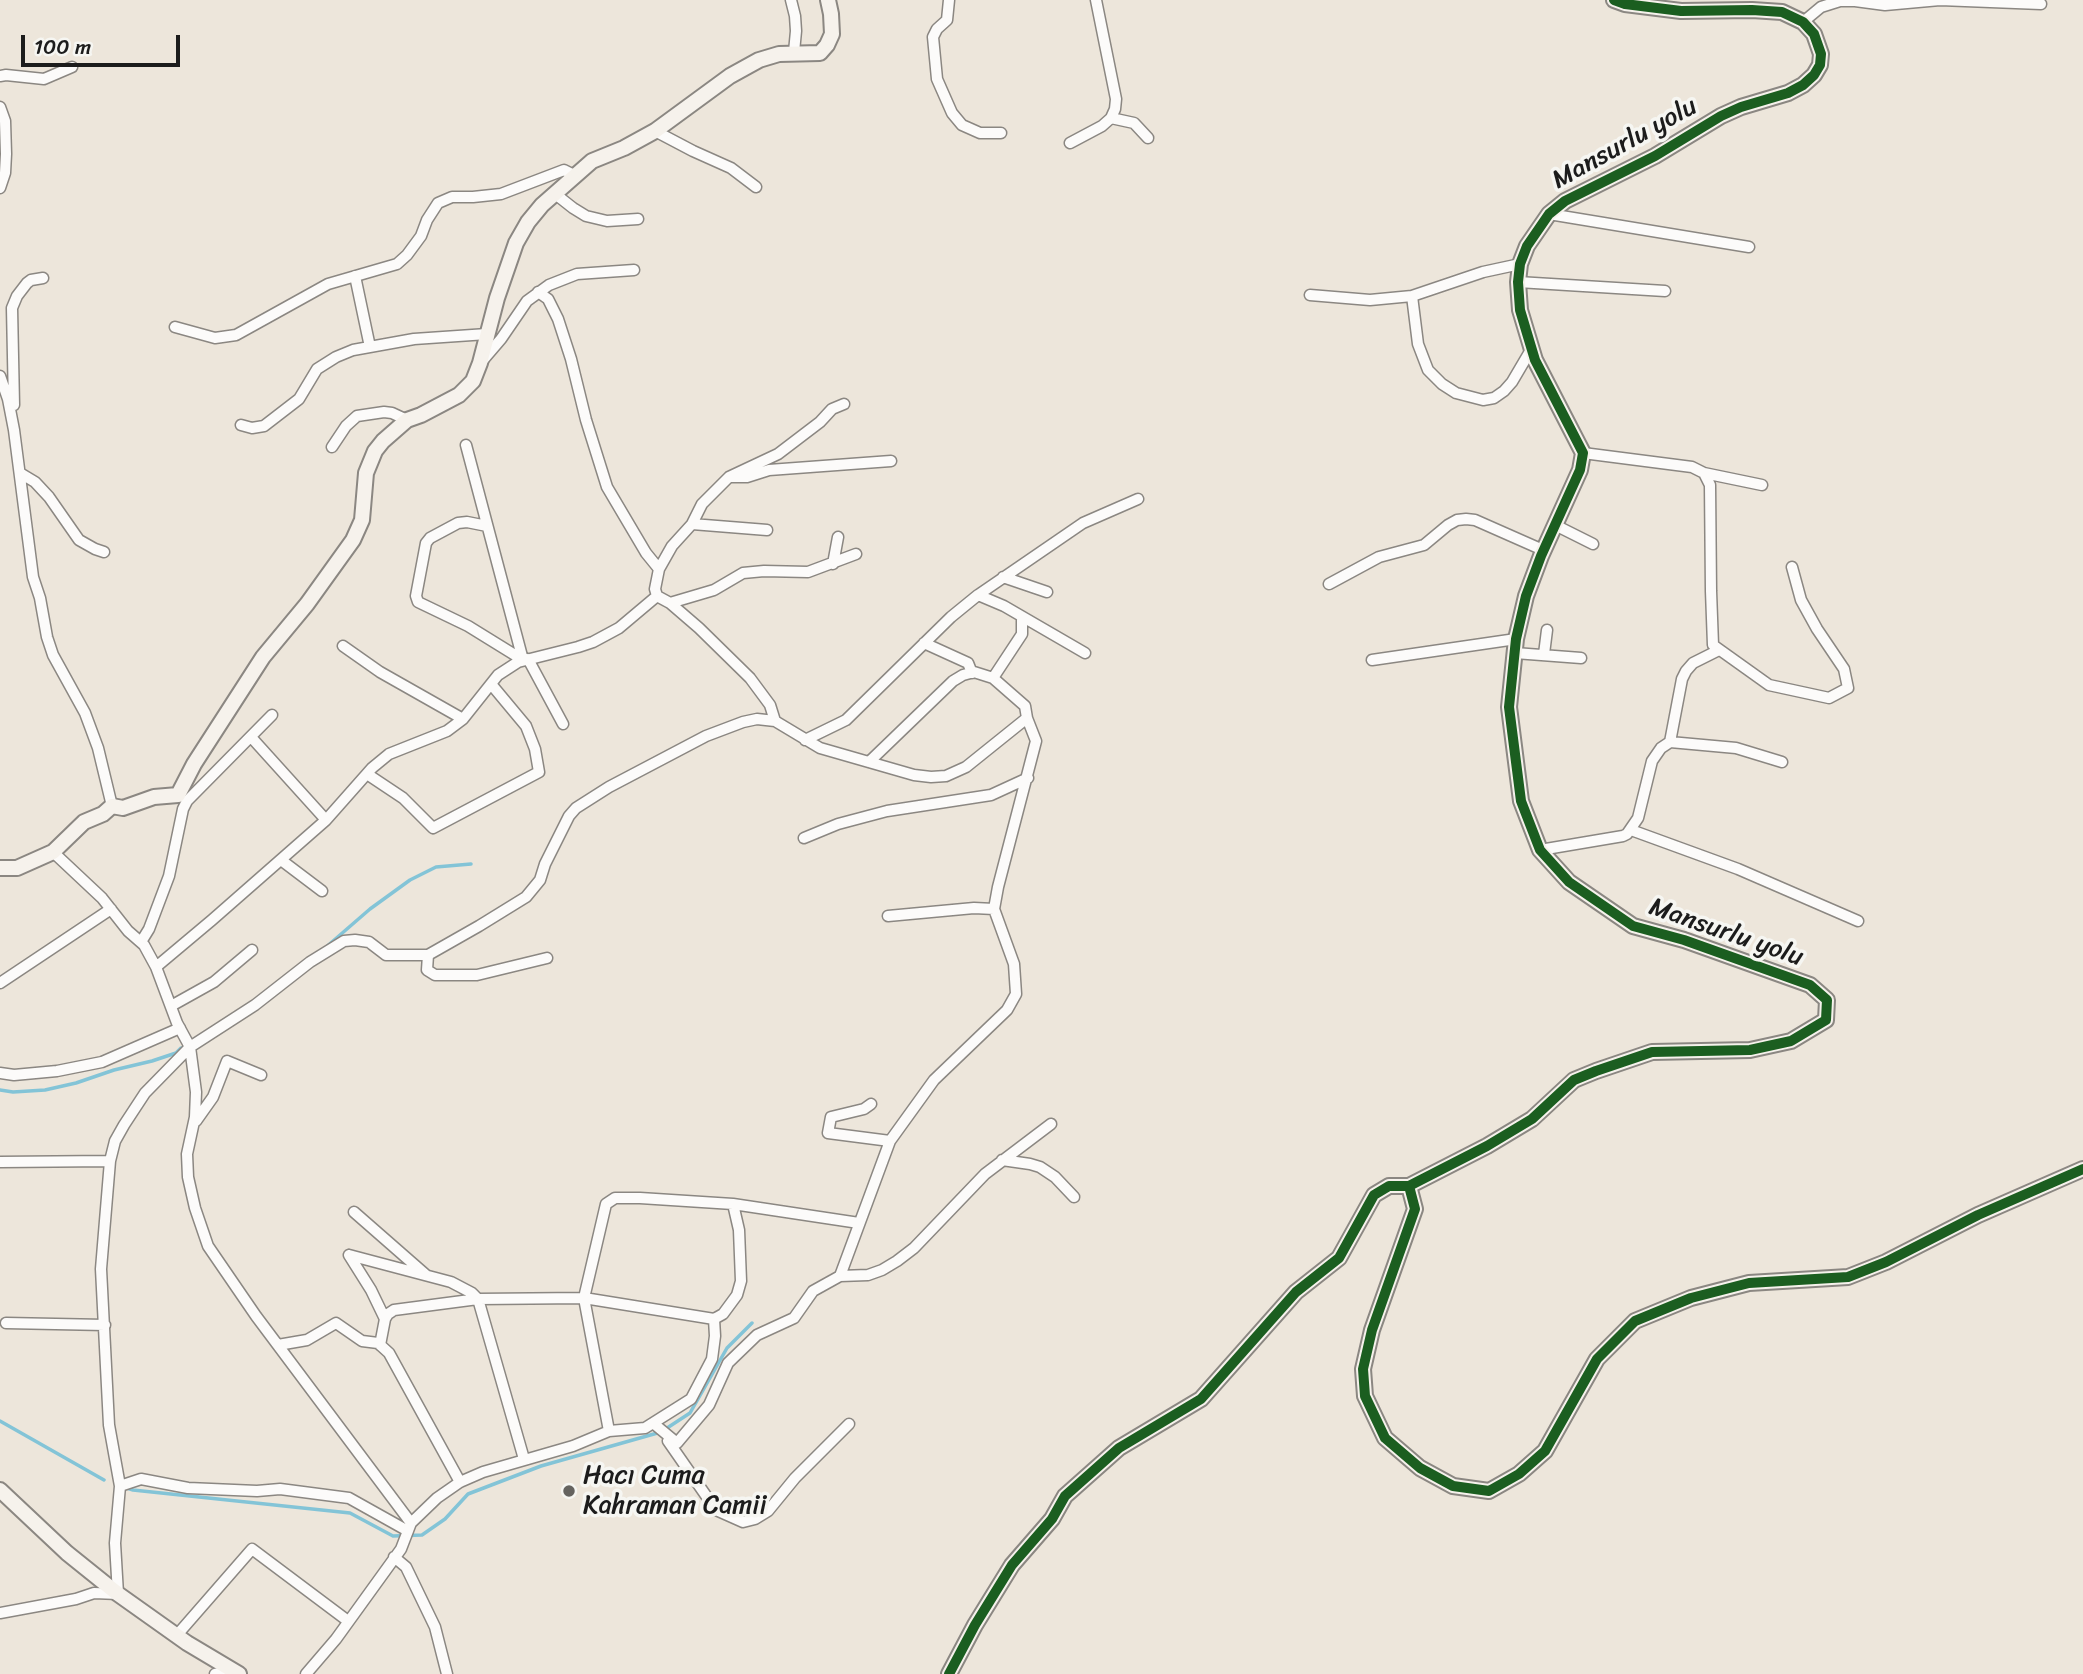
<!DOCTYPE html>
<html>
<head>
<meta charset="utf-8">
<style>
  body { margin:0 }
  #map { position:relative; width:2083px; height:1674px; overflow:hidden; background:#ede6db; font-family:Sriracha,sans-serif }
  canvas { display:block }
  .scale { position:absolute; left:21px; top:35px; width:159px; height:32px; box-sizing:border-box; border:4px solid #1c1c1c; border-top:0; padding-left:9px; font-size:21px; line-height:24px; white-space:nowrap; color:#1c1c1c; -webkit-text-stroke:5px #f6f6f2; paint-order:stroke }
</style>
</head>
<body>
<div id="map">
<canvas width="2083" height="1674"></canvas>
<div class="scale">100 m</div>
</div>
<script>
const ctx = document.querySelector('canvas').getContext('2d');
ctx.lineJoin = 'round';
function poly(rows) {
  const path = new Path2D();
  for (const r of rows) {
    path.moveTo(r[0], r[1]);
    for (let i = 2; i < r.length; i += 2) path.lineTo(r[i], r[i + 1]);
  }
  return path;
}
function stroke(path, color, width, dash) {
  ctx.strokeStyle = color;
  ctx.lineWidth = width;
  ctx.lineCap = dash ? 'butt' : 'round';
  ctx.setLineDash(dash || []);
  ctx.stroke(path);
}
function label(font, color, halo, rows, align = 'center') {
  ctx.font = font + ' Sriracha,sans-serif';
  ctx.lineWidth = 7;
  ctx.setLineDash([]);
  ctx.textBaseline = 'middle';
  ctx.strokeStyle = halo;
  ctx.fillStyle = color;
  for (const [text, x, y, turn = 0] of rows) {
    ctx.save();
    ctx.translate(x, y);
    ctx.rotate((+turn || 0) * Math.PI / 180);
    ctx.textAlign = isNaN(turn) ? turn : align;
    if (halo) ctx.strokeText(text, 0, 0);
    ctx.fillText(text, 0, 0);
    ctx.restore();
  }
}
const stream = poly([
  [325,948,370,909,410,880,436,867,471,864],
  [0,1090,13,1092,45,1090,76,1083,114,1070,152,1061,176,1053,181,1048],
  [0,1421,104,1480],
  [124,1487,133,1490,350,1513,393,1536,422,1535,445,1519,468,1494,541,1466,661,1432,690,1413,727,1348,752,1323]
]);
const street = poly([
  [791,0,795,16,796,31,794,52],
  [949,0,947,20,937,29,933,37,937,79,952,113,962,125,980,133,1001,133],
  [1803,22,1821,7,1840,1,1855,1,1885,5,1940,0,2041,4],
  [0,76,6,75,44,79,72,67],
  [0,107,5,121,6,154,5,173,0,188],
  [1111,118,1134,123,1148,138],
  [655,131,693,151,731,168,756,187],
  [1070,143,1102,126,1111,118,1115,109,1116,99,1096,0],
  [554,193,573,208,586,216,607,221,638,219],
  [1549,214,1749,247],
  [355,276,370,347],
  [1518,282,1665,291],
  [538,292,548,299,558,319,571,359,586,420,607,487,646,553,659,569],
  [1310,295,1370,300,1412,296,1483,272,1520,264],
  [1412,296,1418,344,1428,370,1442,384,1456,393,1483,400,1494,398,1504,391,1512,382,1532,348],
  [175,327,215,338,236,335,328,284,397,264,407,255,421,236,427,220,438,203,452,197,473,197,501,194,564,170,574,175],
  [483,360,501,339,527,301,549,285,577,274,634,270],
  [0,376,8,399,14,430,33,577,40,598,47,637,53,655,85,713,98,748,112,806],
  [14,405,12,308,17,296,27,283,31,280,43,278],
  [241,425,252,428,264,426,299,399,317,369,336,357,353,350,414,339,487,334],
  [466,445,523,660,468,626,418,602,416,596,426,543,430,538,458,523,467,522,487,526],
  [332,447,346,426,357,416,384,412,392,413,407,420],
  [1583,453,1692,467,1704,473,1710,485,1711,591,1713,645,1769,685,1829,698,1848,688,1844,669,1817,629,1801,600,1792,567],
  [20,473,35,482,49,497,79,540,95,549,104,552],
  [1704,473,1762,485],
  [729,477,747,477,769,470,891,461],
  [692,524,767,530],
  [1555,525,1593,544],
  [833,564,838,537],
  [1003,577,1047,592],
  [1329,584,1379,557,1424,545,1448,525,1457,520,1466,519,1475,520,1543,550],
  [978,595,1004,606,1085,653],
  [657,596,655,589,659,569,672,546,692,524,702,504,729,477,778,454,820,422,832,409,844,404],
  [670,603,714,590,743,573,764,571,808,572,856,554],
  [924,643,968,663,972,673],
  [343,646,380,672,463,719],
  [1515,653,1581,658],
  [1544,654,1547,630],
  [528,659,563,724],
  [1372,660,1516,639],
  [993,678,1022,634,1022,617],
  [251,737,326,820],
  [805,740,846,720,951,617,978,595,1083,523,1138,499],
  [1670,742,1682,679,1686,671,1693,663,1719,650],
  [367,774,403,798,433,828,539,772,535,749,526,726,491,684],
  [1631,830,1738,869,1858,921],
  [804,838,838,824,887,811,991,795,1028,778],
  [1540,850,1623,836,1627,834,1638,818,1652,761,1661,748,1670,742,1736,748,1782,762],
  [53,852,102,898,128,931,144,945,156,967,177,1023,190,1047,196,1092,195,1117,187,1154,188,1177,195,1208,208,1246,256,1316,411,1523],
  [281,860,322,891],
  [888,916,974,908,994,909],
  [141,942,149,929,169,876,183,809,187,801,272,715],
  [428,955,427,970,435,975,477,975,547,958],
  [156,967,212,920,326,820,372,768,389,754,447,731,463,719,498,675,518,662,578,647,593,642,619,628,657,596,670,603,699,628,750,678,770,705,775,721],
  [0,983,111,909],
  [171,1006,214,982,252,950],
  [0,1073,14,1075,57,1071,102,1062,180,1028],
  [871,1104,864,1109,831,1117,828,1133,890,1141],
  [196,1121,213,1097,227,1061,261,1075],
  [1002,1160,1030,1164,1040,1167,1055,1177,1074,1197],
  [110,1161,115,1141,124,1125,145,1093,190,1047,255,1005,310,962,344,941,355,940,369,942,386,955,428,955,479,926,526,897,540,880,545,864,569,816,576,808,609,787,706,736,743,722,757,719,775,721,820,748,914,775,931,777,946,776,966,767,1027,718],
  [0,1162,110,1161,101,1269,109,1425,120,1486,115,1543,118,1594,94,1593,76,1599,0,1613],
  [733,1204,859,1223],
  [354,1212,426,1275],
  [349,1255,451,1282,472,1293,478,1299,524,1459],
  [349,1255,371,1290,385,1319],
  [840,1276,868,1275,882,1270,897,1261,914,1248,985,1174,1051,1124],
  [6,1323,105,1325],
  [278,1345,307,1340,336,1323,362,1341,378,1343,389,1353,460,1482],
  [380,1345,385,1319,388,1314,394,1310,478,1299,584,1298,714,1319],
  [653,1423,677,1443,709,1405,728,1363,757,1335,794,1318,813,1291,840,1276,890,1141,934,1080,1007,1010,1016,994,1014,964,994,909,998,887,1036,741,1027,718,1025,706,993,678,974,672,963,675,953,681,869,762],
  [668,1441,716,1510,743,1522,755,1519,768,1511,795,1478,849,1424],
  [120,1486,141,1479,188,1488,257,1491,280,1489,349,1498,408,1531],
  [394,1557,406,1567,435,1627,447,1674],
  [177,1635,252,1549,348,1621],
  [215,1674,233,1670],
  [306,1674,336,1639,401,1549,411,1523,437,1498,460,1482,483,1472,573,1446,609,1431,645,1428,691,1399,712,1359,715,1336,714,1319,723,1314,737,1295,741,1281,739,1230,733,1204,640,1198,615,1198,606,1204,584,1298,609,1431]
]);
const secondary = poly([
  [0,868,17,868,53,852,84,822,103,814,112,806,123,808,154,797,178,795,194,764,263,657,307,604,353,540,362,520,366,473,375,451,383,441,407,420,421,415,459,395,473,381,480,363,497,298,516,243,528,222,542,205,592,161,624,148,655,131,730,76,759,60,779,54,820,53,827,45,832,34,831,14,828,0],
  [1409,1186,1487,1146,1532,1119,1574,1080,1596,1071,1652,1052,1750,1050,1791,1041,1826,1020,1827,1000,1810,985,1684,940,1633,926,1569,882,1540,850,1521,801,1509,707,1516,639,1526,596,1541,556,1580,470,1583,453,1535,360,1520,310,1518,282,1520,264,1527,246,1549,214,1565,201,1655,156,1721,116,1741,107,1788,93,1803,85,1814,75,1820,65,1821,54,1814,34,1803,22,1782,12,1752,10,1681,11,1625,4,1614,0],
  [0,1490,67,1553,118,1594,187,1643,239,1674],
  [949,1674,975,1625,1012,1565,1052,1519,1065,1496,1119,1448,1201,1399,1296,1292,1339,1258,1374,1195,1389,1186,1409,1186,1415,1209,1372,1330,1363,1369,1365,1396,1385,1438,1420,1468,1453,1486,1489,1491,1519,1474,1545,1451,1597,1359,1635,1321,1691,1298,1749,1283,1848,1277,1886,1262,1978,1215,2083,1169]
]);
const cycleway = poly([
  [1409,1186,1487,1146,1532,1119,1574,1080,1596,1071,1652,1052,1750,1050,1791,1041,1826,1020,1827,1000,1810,985,1684,940,1633,926,1569,882,1540,850,1521,801,1509,707,1516,639,1526,596,1541,556,1580,470,1583,453,1535,360,1520,310,1518,282,1520,264,1527,246,1549,214,1565,201,1655,156,1721,116,1741,107,1788,93,1803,85,1814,75,1820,65,1821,54,1814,34,1803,22,1782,12,1752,10,1681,11,1625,4,1614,0],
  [949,1674,975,1625,1012,1565,1052,1519,1065,1496,1119,1448,1201,1399,1296,1292,1339,1258,1374,1195,1389,1186,1409,1186,1415,1209,1372,1330,1363,1369,1365,1396,1385,1438,1420,1468,1453,1486,1489,1491,1519,1474,1545,1451,1597,1359,1635,1321,1691,1298,1749,1283,1848,1277,1886,1262,1978,1215,2083,1169]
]);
const markers = [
  [569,1491,7,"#65635f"]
];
const streetNames = [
  ["Mansurlu yolu",1625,144,-29],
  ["Mansurlu yolu",1726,933,19]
];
const poiNames = [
  ["Hacı Cuma",583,1476],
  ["Kahraman Camii",583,1506]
];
stroke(stream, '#83c4d7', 3.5);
stroke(street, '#8b8782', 13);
stroke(secondary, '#8b8782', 18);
stroke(street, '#fcfbfa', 10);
stroke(secondary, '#f6f2ec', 14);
stroke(cycleway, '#1b5e20', 10);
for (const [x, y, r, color] of markers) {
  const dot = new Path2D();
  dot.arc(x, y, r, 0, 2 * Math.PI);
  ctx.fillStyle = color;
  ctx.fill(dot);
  stroke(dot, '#f6f6f2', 2.5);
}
label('26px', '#1c1c1c', '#f6f6f2', streetNames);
label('26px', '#1c1c1c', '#f6f6f2', poiNames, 'left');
</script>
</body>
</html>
